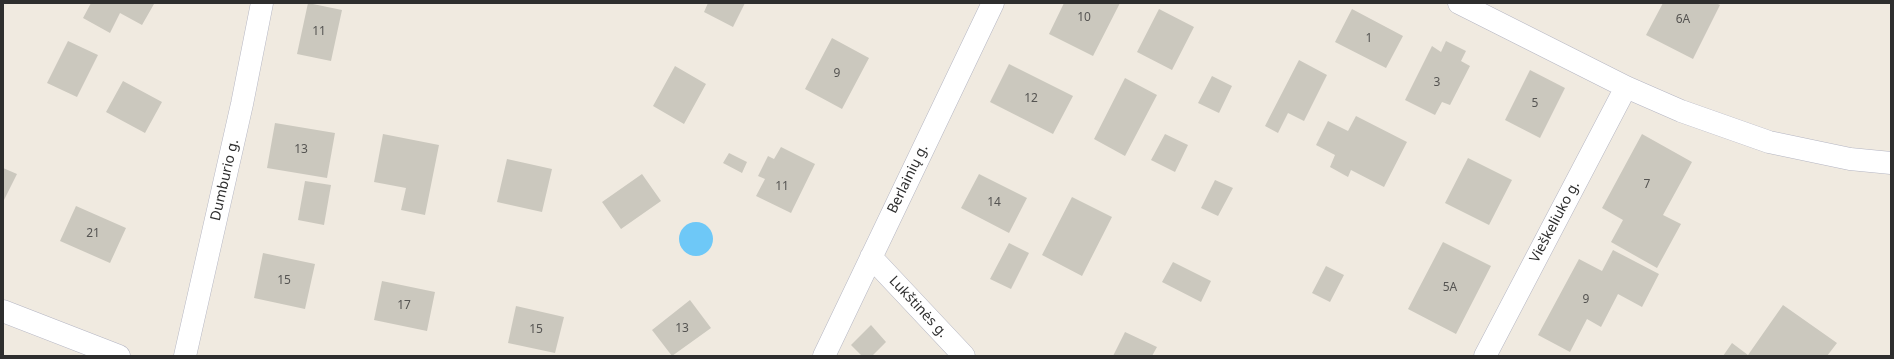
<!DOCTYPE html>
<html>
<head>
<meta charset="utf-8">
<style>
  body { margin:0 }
  #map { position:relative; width:1894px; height:359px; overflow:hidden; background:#f0eae0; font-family:"Noto Sans",sans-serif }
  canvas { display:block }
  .frame { position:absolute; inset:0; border:4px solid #2e2e2e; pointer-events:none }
</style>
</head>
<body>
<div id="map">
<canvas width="1894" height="359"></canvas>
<div class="frame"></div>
</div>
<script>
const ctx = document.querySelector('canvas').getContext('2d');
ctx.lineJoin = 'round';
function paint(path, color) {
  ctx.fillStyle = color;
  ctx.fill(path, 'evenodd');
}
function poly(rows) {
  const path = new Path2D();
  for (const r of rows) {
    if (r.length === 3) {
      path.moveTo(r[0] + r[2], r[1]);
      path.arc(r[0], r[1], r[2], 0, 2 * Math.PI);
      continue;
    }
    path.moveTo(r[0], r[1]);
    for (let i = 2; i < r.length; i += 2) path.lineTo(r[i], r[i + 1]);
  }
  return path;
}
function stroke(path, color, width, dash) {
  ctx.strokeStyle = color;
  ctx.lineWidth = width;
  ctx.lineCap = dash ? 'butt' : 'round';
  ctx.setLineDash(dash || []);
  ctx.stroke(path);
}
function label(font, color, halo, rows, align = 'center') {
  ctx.font = font + ' "Noto Sans",sans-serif';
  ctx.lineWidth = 3.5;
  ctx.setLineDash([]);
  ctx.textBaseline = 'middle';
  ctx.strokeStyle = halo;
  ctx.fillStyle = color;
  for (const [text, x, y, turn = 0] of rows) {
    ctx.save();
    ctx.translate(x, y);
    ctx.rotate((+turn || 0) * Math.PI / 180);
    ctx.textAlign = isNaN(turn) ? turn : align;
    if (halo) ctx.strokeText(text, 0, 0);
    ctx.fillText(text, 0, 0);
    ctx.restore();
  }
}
const water = poly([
  [696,239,17]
]);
const building = poly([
  [91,3,152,3,154,4,142,25,120,13,110,33,83,18],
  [308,3,342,10,331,61,297,54],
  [708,3,745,3,733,27,704,12],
  [1064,3,1120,3,1093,56,1049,34],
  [1663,3,1716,3,1720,5,1693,59,1646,35],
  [1159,9,1194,27,1172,70,1137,52],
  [1352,9,1403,36,1386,68,1335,42],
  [832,38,869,58,842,109,805,89],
  [68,41,98,55,77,97,47,83],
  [1446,41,1466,51,1461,61,1470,66,1450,105,1442,102,1435,115,1405,100,1432,46,1441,52],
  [1299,60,1327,75,1304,121,1288,113,1278,133,1265,126],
  [1009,64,1073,96,1053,134,990,102],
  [675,66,706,84,684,124,653,106],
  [1530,70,1565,88,1540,138,1505,120],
  [1212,76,1232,86,1219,113,1198,103],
  [1125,78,1157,95,1125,156,1094,139],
  [123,81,162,102,145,133,106,112],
  [1356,116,1407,142,1384,187,1351,170,1348,177,1330,167,1335,155,1316,145,1328,121,1348,131],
  [275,123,335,133,327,178,267,168],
  [383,134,439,145,425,215,401,210,406,188,374,182],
  [1165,134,1188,145,1175,172,1151,160],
  [1642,134,1692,162,1663,215,1681,224,1657,268,1611,242,1623,220,1602,208],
  [781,147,815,164,791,213,756,196,765,179,758,176,768,156,774,159],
  [729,153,747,162,742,173,723,163],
  [1468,158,1512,180,1489,225,1445,203],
  [507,159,552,169,542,212,497,202],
  [3,168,17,174,3,202],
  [642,174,661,201,621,229,602,202],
  [979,174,1027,198,1009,233,961,208],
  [1215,180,1233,188,1218,216,1201,208],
  [305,181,331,185,324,225,298,220],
  [1072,197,1112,217,1082,276,1042,255],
  [76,206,126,228,110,263,60,241],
  [1443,242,1491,266,1456,334,1408,309],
  [1009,243,1029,253,1011,289,990,279],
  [1613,250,1659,274,1642,307,1618,294,1601,327,1587,319,1570,352,1538,335,1579,259,1602,271],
  [263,253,315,264,305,309,254,298],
  [1173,262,1211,281,1201,302,1162,282],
  [1326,266,1344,275,1330,302,1312,293],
  [382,281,435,292,427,331,374,320],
  [690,300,711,328,672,356,652,330],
  [1783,305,1837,343,1827,356,1723,356,1732,343,1748,355],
  [516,306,564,317,555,353,508,343],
  [871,325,886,342,872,356,862,356,851,345],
  [1125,332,1157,347,1152,356,1113,356]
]);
const minor = poly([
  [1459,3,1626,87,1681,111,1769,142,1850,159,1891,163],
  [871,257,964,356],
  [3,311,119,356],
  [185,356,242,104,262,3],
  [824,356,993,3],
  [1485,356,1626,87]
]);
const numberNames = [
  ["10",1084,18],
  ["6A",1683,20],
  ["11",319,32],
  ["1",1369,39],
  ["9",837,74],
  ["3",1437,83],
  ["12",1031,99],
  ["5",1535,104],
  ["13",301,150],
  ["7",1647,185],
  ["11",782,187],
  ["14",994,203],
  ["21",93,234],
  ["15",284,281],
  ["5A",1450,288],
  ["9",1586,300],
  ["17",404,306],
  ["13",682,329],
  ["15",536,330]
];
const streetNames = [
  ["Berlainių g.",908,179,-64],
  ["Dumburio g.",225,180,-77],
  ["Vieškeliuko g.",1555,222,-62],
  ["Lukštinės g.",918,307,47]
];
paint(water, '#6ec8f7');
paint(building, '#cbc8be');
stroke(minor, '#b4b5c2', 23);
stroke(minor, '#fff', 22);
label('12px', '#555452', null, numberNames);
label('14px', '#2e2e2e', '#fff', streetNames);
</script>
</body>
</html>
